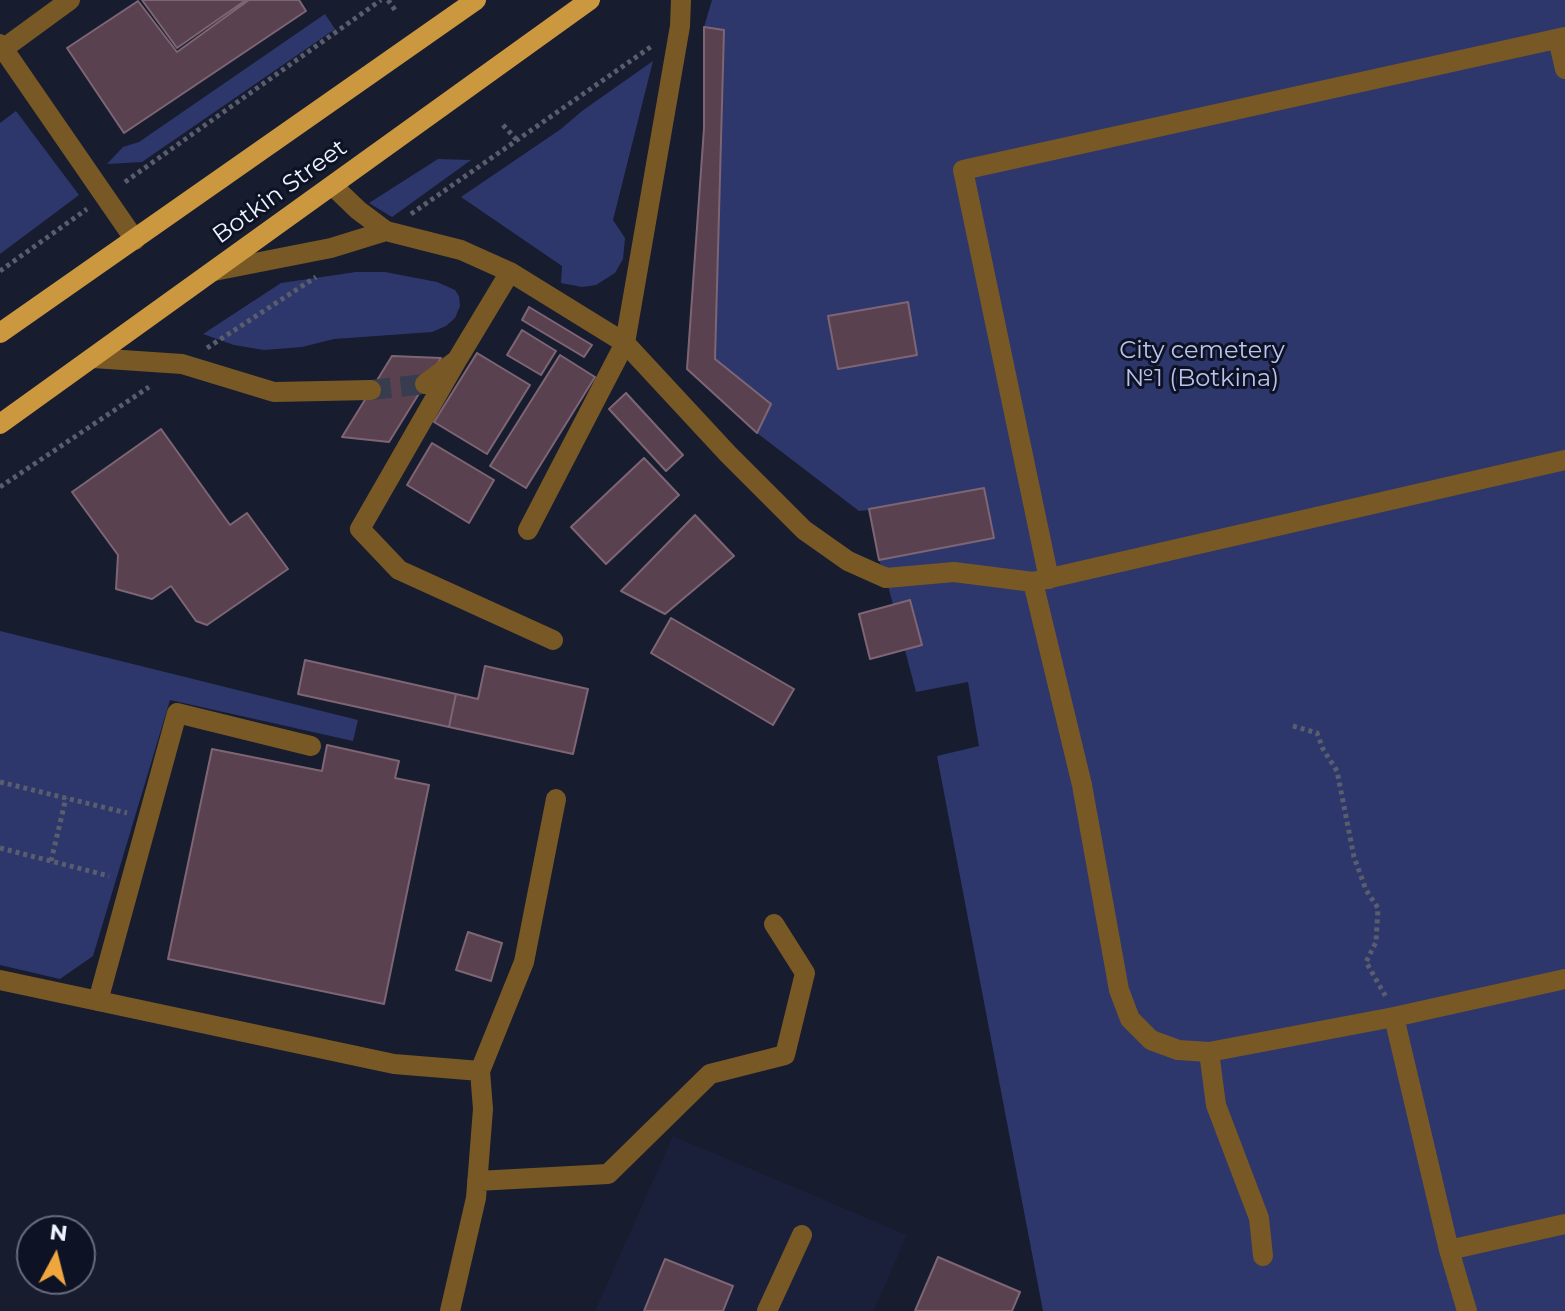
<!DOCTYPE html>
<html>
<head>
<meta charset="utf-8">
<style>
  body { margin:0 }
  #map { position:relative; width:1565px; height:1311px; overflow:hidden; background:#171c2f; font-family:Montserrat,sans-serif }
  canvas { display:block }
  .north { position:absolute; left:16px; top:1215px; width:80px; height:80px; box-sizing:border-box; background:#0e1225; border:2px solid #686c7b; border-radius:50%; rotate:7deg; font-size:22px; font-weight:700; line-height:32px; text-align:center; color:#eff2fd }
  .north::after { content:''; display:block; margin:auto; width:28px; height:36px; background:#efa73d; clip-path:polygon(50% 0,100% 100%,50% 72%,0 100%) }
</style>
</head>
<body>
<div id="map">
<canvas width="1565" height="1311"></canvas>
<div class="north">N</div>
</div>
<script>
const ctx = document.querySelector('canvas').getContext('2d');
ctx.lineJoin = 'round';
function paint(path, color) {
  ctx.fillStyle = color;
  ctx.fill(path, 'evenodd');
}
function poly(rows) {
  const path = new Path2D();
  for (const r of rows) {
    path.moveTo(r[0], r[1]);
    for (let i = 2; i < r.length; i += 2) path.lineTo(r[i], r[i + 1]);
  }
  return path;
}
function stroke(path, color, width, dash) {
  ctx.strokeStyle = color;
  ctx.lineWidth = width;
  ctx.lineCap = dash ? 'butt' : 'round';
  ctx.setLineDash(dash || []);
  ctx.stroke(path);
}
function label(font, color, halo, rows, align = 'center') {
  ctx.font = font + ' Montserrat,sans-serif';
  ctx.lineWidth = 6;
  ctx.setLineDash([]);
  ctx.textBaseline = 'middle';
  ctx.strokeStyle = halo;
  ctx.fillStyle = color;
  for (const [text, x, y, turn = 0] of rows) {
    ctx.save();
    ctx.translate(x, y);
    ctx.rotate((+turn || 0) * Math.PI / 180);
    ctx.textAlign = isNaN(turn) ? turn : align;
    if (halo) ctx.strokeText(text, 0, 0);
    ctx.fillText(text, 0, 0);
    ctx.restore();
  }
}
const built = poly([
  [673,1136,907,1235,874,1311,595,1311]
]);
const green = poly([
  [712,0,1565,0,1565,1311,1043,1311,937,756,979,746,968,682,916,692,886,578,879,560,869,510,859,511,757,433,771,404,715,359,724,30,704,27],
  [325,14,335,29,142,162,107,164,123,147,139,142],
  [653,61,613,220,625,238,623,259,615,273,596,285,582,287,561,283,562,266,461,197,561,129,582,111],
  [16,111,79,195,0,254,0,123],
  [438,159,471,160,392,217,369,203],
  [356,272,385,272,437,282,455,290,459,296,460,306,455,318,446,326,432,332,334,339,302,347,264,350,234,345,203,334,281,283],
  [0,631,358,720,353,741,170,700,93,956,60,979,0,965]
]);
const building = poly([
  [142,0,246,0,177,48,142,0],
  [249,0,299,0,306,11,124,133,67,48,138,1,177,52,249,0],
  [704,27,724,30,715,359,771,404,757,433,687,369,704,128,704,27],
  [908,302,917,355,838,369,828,316,908,302],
  [529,307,592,345,584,357,522,320,529,307],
  [522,330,556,351,541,375,507,355,522,330],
  [477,353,530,385,487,454,434,422,477,353],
  [560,355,595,377,526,488,490,466,560,355],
  [392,356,441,358,389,442,342,437,392,356],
  [626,393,683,455,666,471,609,409,626,393],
  [161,429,230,525,247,513,288,569,207,625,196,621,171,586,152,599,116,589,118,555,72,492,161,429],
  [432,443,494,480,469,523,407,485,432,443],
  [644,458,679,495,606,564,571,527,644,458],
  [984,488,994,538,879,560,869,509,984,488],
  [695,515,734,556,665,614,621,591,695,515],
  [910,600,922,645,870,659,859,614,910,600],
  [671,618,794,689,773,725,651,653,671,618],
  [305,660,456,694,449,727,298,694,305,660],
  [485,666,588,689,573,754,449,727,456,694,478,699,485,666],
  [327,745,399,761,395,778,429,785,384,1004,168,959,212,749,322,771,327,745],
  [468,932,502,943,491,981,456,970,468,932],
  [938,1257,1020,1292,1012,1311,915,1311,938,1257],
  [665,1259,733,1286,723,1311,644,1311,665,1259]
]);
const minorTunnel = poly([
  [371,390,425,384]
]);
const path = poly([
  [388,0,395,10],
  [503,125,517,140],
  [125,182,381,0],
  [411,214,652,46],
  [0,271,87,209],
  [207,348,316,277],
  [0,487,149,387],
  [1293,726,1317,733,1323,749,1337,771,1354,857,1366,890,1378,908,1376,942,1366,962,1386,997],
  [0,782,127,813],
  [0,848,109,876],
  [51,861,66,798]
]);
const minor = poly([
  [1558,39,1565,69],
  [0,44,135,240],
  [3,49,70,0],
  [333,186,358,210,386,231,461,250,510,272,625,343,728,454,804,530,848,561,886,578,954,572,1033,582,1565,460],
  [214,271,331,248,386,231],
  [93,358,182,364,274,392,371,390],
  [457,360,360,529,399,570,553,640],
  [425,384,457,360,510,272],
  [528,530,625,343,680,26,681,0],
  [1049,579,963,170,1565,37],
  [1033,582,1082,785,1119,990,1130,1019,1151,1040,1178,1050,1209,1052,1394,1017,1565,979],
  [0,980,394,1064,480,1071,524,962,556,799],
  [98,1001,177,713,311,746],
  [1394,1017,1449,1250,1467,1311],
  [1209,1052,1216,1105,1259,1218,1263,1256],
  [477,1181,608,1174,710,1074,785,1055,805,973,774,924],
  [1449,1250,1565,1224],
  [450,1311,476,1198,483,1109,480,1071],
  [767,1311,802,1235]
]);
const major = poly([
  [0,333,476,0],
  [0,424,590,0]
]);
const streetNames = [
  ["Botkin Street",280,192,-36]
];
const parkNames = [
  ["City cemetery",1202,351],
  ["№1 (Botkina)",1202,379]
];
paint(built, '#1b203a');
paint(green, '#2e376c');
paint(building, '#59414f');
stroke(building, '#7e6573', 2);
stroke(minorTunnel, '#373c4e', 20, [20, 10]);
stroke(path, '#595d6e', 5, [4, 4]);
stroke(minor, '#785925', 20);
stroke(major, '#cb973f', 20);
label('24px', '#eff2fd', '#0e1225', streetNames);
label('24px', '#b9c3ec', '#0e1225', parkNames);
</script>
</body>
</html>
